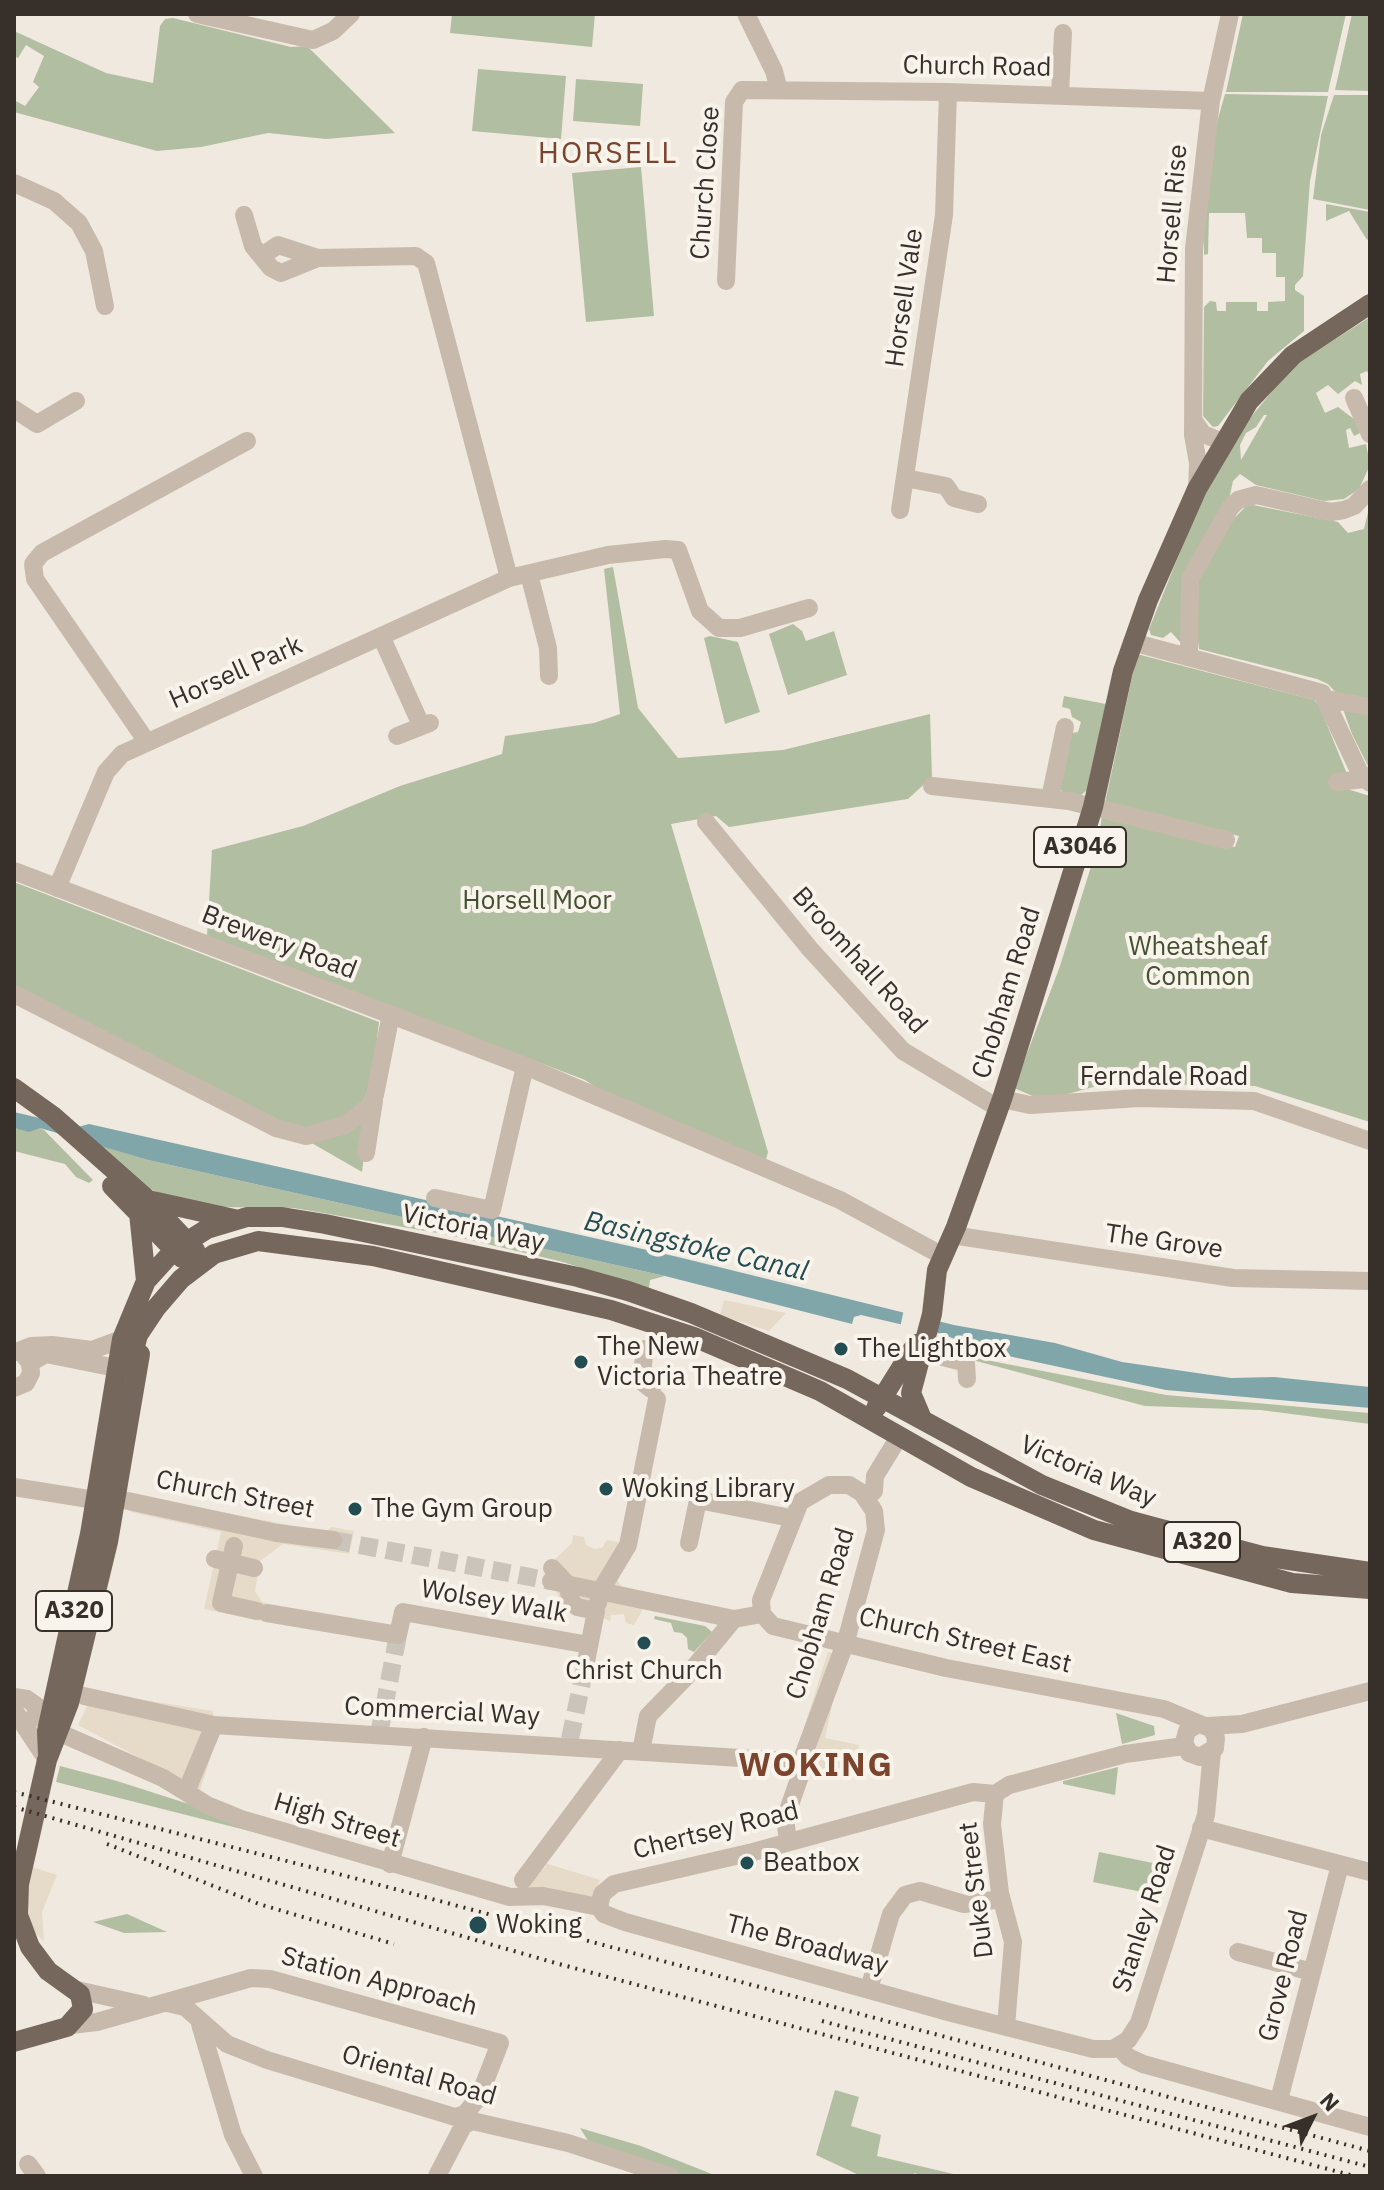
<!DOCTYPE html>
<html>
<head>
<meta charset="utf-8">
<style>
  body { margin:0 }
  #map { position:relative; width:1384px; height:2190px; overflow:hidden; background:#f0e9df; font-family:"IBM Plex Sans",sans-serif }
  canvas { display:block }
  .frame { position:absolute; inset:0; border:16px solid #362f2a; pointer-events:none }
  .north { position:absolute; left:1272px; top:2078px; width:80px; height:80px; -webkit-text-stroke:6px #f8f3eb; paint-order:stroke; rotate:48deg; font-size:22px; font-weight:700; line-height:32px; text-align:center; color:#362f2a }
  .north::after { content:''; display:block; margin:auto; width:28px; height:36px; background:#362f2a; clip-path:polygon(50% 0,100% 100%,50% 72%,0 100%) }
</style>
</head>
<body>
<div id="map">
<canvas width="1384" height="2190"></canvas>
<div class="frame"></div>
<div class="north">N</div>
</div>
<script>
const ctx = document.querySelector('canvas').getContext('2d');
ctx.lineJoin = 'round';
function paint(path, color) {
  ctx.fillStyle = color;
  ctx.fill(path, 'evenodd');
}
function poly(rows) {
  const path = new Path2D();
  for (const r of rows) {
    path.moveTo(r[0], r[1]);
    for (let i = 2; i < r.length; i += 2) path.lineTo(r[i], r[i + 1]);
  }
  return path;
}
function stroke(path, color, width, dash) {
  ctx.strokeStyle = color;
  ctx.lineWidth = width;
  ctx.lineCap = dash ? 'butt' : 'round';
  ctx.setLineDash(dash || []);
  ctx.stroke(path);
}
function label(font, color, halo, rows, align = 'center') {
  ctx.font = font + ' "IBM Plex Sans",sans-serif';
  ctx.lineWidth = 8;
  ctx.setLineDash([]);
  ctx.textBaseline = 'middle';
  ctx.strokeStyle = halo;
  ctx.fillStyle = color;
  for (const [text, x, y, turn = 0] of rows) {
    ctx.save();
    ctx.translate(x, y);
    ctx.rotate((+turn || 0) * Math.PI / 180);
    ctx.textAlign = isNaN(turn) ? turn : align;
    if (halo) ctx.strokeText(text, 0, 0);
    ctx.fillText(text, 0, 0);
    ctx.restore();
  }
}
const green = poly([
  [452,14,595,14,592,47,450,33],
  [1243,14,1346,14,1328,92,1226,92],
  [1352,14,1370,14,1370,91,1335,90],
  [173,18,291,47,307,46,395,133,326,139,268,133,201,147,157,151,14,112,14,100,25,106,39,87,33,82,44,56,26,45,18,58,14,56,14,31,106,73,153,83,160,26,165,19],
  [478,69,566,76,561,139,472,131],
  [576,79,643,84,640,126,573,121],
  [1225,94,1328,96,1310,181,1303,276,1295,285,1295,290,1304,296,1304,331,1268,361,1218,426,1213,427,1203,416,1204,307,1210,301,1216,302,1217,311,1226,311,1226,302,1257,302,1257,311,1268,311,1268,302,1285,301,1285,277,1276,277,1276,253,1262,253,1262,238,1247,238,1245,213,1209,213,1208,254,1204,255,1204,202,1214,133],
  [1334,95,1370,95,1370,210,1313,199,1321,135],
  [641,167,654,316,586,322,572,173],
  [1326,204,1370,212,1370,238,1367,240,1349,211,1326,221],
  [1370,317,1370,377,1367,371,1360,374,1362,385,1355,381,1338,394,1328,385,1316,393,1325,413,1338,407,1354,419,1360,433,1354,436,1350,428,1346,430,1349,448,1366,444,1370,465,1359,489,1344,499,1324,501,1256,485,1240,474,1233,481,1230,495,1184,575,1184,638,1180,642,1171,632,1163,638,1151,635,1149,629,1201,500,1246,423,1293,366],
  [1264,415,1267,415,1241,460,1240,445,1246,433,1256,427],
  [1248,504,1338,522,1348,533,1364,529,1370,504,1370,702,1337,694,1328,684,1317,679,1199,649,1196,626,1199,573,1224,529],
  [613,567,638,708,678,758,783,750,930,714,932,777,908,799,729,827,716,816,671,824,768,1152,765,1163,601,1091,585,1080,207,936,212,850,303,826,400,786,502,754,505,736,594,723,620,714,604,569],
  [793,624,802,631,806,641,834,631,847,675,788,695,769,634],
  [710,636,738,642,760,712,725,724,704,638],
  [1137,654,1314,700,1319,705,1349,779,1347,789,1370,796,1370,1122,1255,1086,1108,1083,1060,1096,1035,1097,1014,1088,1060,966,1098,844,1102,815,1235,847,1239,836,1105,803],
  [1064,696,1106,704,1087,790,1079,797,1066,795,1060,789,1072,733,1078,732,1081,722,1072,717,1070,709,1062,707],
  [1343,709,1370,711,1370,770,1352,734],
  [14,882,379,1022,362,1172,223,1092,14,989],
  [40,1128,44,1130,93,1180,89,1183,76,1177,65,1164,14,1151,14,1129],
  [93,1143,148,1160,665,1276,650,1280,649,1288,559,1261,449,1235,294,1208,220,1207,162,1194,150,1189],
  [935,1350,1166,1395,1369,1413,1370,1408,1370,1424,1260,1410,1145,1406],
  [655,1616,705,1626,712,1632,694,1652,688,1649,687,1638,682,1633,674,1632,671,1623,654,1619],
  [1116,1713,1154,1726,1155,1735,1122,1744],
  [60,1766,117,1781,360,1859,56,1782],
  [1118,1767,1115,1795,1063,1784,1063,1781],
  [1099,1852,1163,1865,1157,1895,1093,1882],
  [127,1914,167,1932,124,1933,93,1922],
  [835,2090,859,2097,851,2126,881,2135,877,2156,962,2176,921,2176,915,2173,912,2176,861,2176,816,2155],
  [580,2128,641,2146,717,2176,683,2176,592,2147]
]);
const plaza = poly([
  [724,1300,786,1313,769,1331,720,1315],
  [134,1495,325,1532,332,1527,354,1531,349,1554,283,1544,260,1561,255,1591,262,1602,269,1604,266,1622,204,1609,221,1532,131,1512],
  [573,1535,584,1537,586,1545,594,1549,602,1548,607,1540,622,1543,617,1580,624,1589,646,1593,642,1611,634,1625,626,1623,624,1614,611,1615,610,1621,561,1601,556,1591,553,1561,572,1543],
  [828,1652,843,1655,825,1738,859,1745,858,1751,852,1750,846,1778,808,1778,807,1765,796,1753],
  [94,1692,213,1711,215,1743,200,1790,78,1725],
  [545,1863,600,1880,593,1899,519,1889,546,1867],
  [32,1867,57,1875,42,1912,44,1941,36,1934,29,1918,27,1888]
]);
const water = poly([
  [14,1112,78,1127,89,1124,678,1257,954,1325,1055,1343,1122,1362,1231,1378,1274,1377,1370,1387,1370,1408,1166,1390,985,1351,942,1334,861,1315,854,1317,852,1324,665,1276,148,1160,40,1128,29,1132,14,1128]
]);
const pier = poly([
  [904,1309,941,1317,935,1337,900,1328]
]);
const minorTunnel = poly([
  [333,1540,551,1581],
  [379,1734,398,1635],
  [570,1739,585,1667]
]);
const minor = poly([
  [197,14,313,40,333,31,351,14],
  [746,14,774,71,779,90],
  [1060,95,1063,33],
  [14,183,54,201,79,223,94,251,105,306],
  [244,215,253,246,271,268,281,273,318,258,416,256,426,263,509,578],
  [262,256,278,245,318,258],
  [726,281,734,102,742,90,948,92,1211,101],
  [1354,398,1370,434],
  [14,409,37,424,76,401],
  [1194,421,1203,434,1223,442],
  [905,478,946,486,954,498,978,504],
  [1197,489,1198,463,1193,435,1194,249,1211,101,1230,14],
  [900,510,944,215,948,92],
  [529,574,548,648,549,676],
  [381,636,421,725],
  [1132,642,1322,693,1359,771,1370,783],
  [1189,657,1190,579,1230,508,1238,500,1256,495,1331,512,1344,510,1354,506,1370,489],
  [1327,699,1370,707],
  [397,736,430,723],
  [147,742,35,579,33,564,42,553,247,441],
  [1337,782,1364,779],
  [932,786,1069,801,1226,840],
  [1050,798,1065,727],
  [706,822,810,949,903,1051,998,1108],
  [14,871,525,1066,840,1200,941,1255],
  [57,888,106,772,122,754,509,578,608,555,665,549,678,550,700,611,719,628,740,628,809,608],
  [14,994,276,1128,306,1136,345,1125,370,1106,375,1095,391,1014],
  [1002,1099,1030,1105,1140,1098,1254,1101,1370,1141],
  [366,1153,374,1101],
  [435,1198,492,1210,525,1066],
  [952,1235,1233,1278,1370,1281],
  [645,1349,641,1381,651,1389,656,1381],
  [16,1352,31,1346,52,1345,92,1350,122,1339],
  [928,1353,966,1363,967,1379],
  [30,1363,46,1354,116,1368],
  [14,1388,26,1383,31,1373,30,1363,24,1355],
  [14,1487,95,1500,105,1511],
  [867,1498,874,1491,875,1476,894,1445],
  [128,1501,277,1533,333,1540],
  [689,1543,698,1500,791,1518],
  [234,1546,221,1603,257,1611],
  [215,1559,254,1568],
  [552,1568,567,1584,571,1601,577,1607,596,1611,585,1667],
  [551,1581,734,1619,762,1614],
  [598,1603,601,1590,628,1545,657,1399],
  [267,1613,398,1635,403,1612,589,1645],
  [762,1614,773,1626,946,1668,1164,1709,1212,1729,1216,1738,1215,1748,1200,1757,1189,1753,1184,1742,1187,1731,1198,1724],
  [762,1614,761,1600,800,1502,829,1485,849,1485,862,1493,874,1511,876,1530,846,1641,802,1759],
  [84,1696,214,1725,788,1761,796,1767,800,1776,785,1819,788,1841],
  [14,1697,27,1699,37,1706,35,1717,24,1724],
  [14,1710,47,1760],
  [49,1721,60,1733,163,1778,207,1805,244,1820,510,1897,543,1896,599,1907],
  [1208,1726,1242,1724,1370,1691],
  [641,1751,648,1716,686,1677,734,1619],
  [186,1792,214,1725],
  [995,1794,992,1824,1000,1893,1013,1942,1006,2026],
  [1201,1828,1370,1872],
  [390,1864,424,1737],
  [523,1880,620,1750],
  [599,1907,604,1914,625,1922,952,2013,1093,2049,1113,2049,1128,2040,1139,2023,1206,1815,1212,1752],
  [599,1907,602,1894,614,1884,753,1852,973,1792,995,1794,1009,1785,1125,1754,1184,1746],
  [1238,1952,1312,1972],
  [869,1989,891,1914,905,1895,920,1891,964,1904,1001,1899],
  [77,1990,144,2005],
  [167,2003,185,2007,227,2044,267,2060,455,2117,568,2143,670,2176],
  [200,2024,233,2135,254,2176],
  [71,2025,97,2022,251,1978,270,1979,500,2043,479,2097,465,2114,455,2117],
  [1119,2047,1128,2057,1143,2064,1370,2127],
  [1279,2100,1340,1865],
  [28,2164,37,2176],
  [437,2176,463,2126,472,2121]
]);
const major = poly([
  [14,1088,53,1116,148,1200,195,1250],
  [112,1186,182,1258],
  [148,1200,234,1219],
  [139,1213,146,1281],
  [120,1369,130,1364,138,1335,156,1308,181,1279,214,1254,258,1241,373,1256,611,1310,694,1337,820,1391,971,1477,1094,1530,1292,1583,1370,1589],
  [876,1408,916,1344],
  [922,1419,911,1393,932,1314,937,1270,956,1227,1002,1099,1093,807,1123,671,1148,600,1197,489,1249,401,1293,355,1370,304],
  [48,1755,47,1731,90,1534,122,1339,146,1281,175,1249,207,1229,247,1217,282,1217,325,1224,578,1277,628,1291,691,1313,847,1379,1042,1485,1131,1521,1262,1556,1370,1572],
  [14,2042,67,2027,83,2009,80,1994,48,1971,30,1947,18,1915,19,1884,47,1760,69,1703,108,1542,140,1354]
]);
const rail = poly([
  [14,1792,354,1878,1370,2151],
  [14,1807,559,1964,1354,2176],
  [107,1844,259,1904,394,1944],
  [822,2021,1370,2167]
]);
const markers = [
  [841,1349,8,"#244d53"],
  [581,1362,8,"#244d53"],
  [606,1489,8,"#244d53"],
  [355,1509,8,"#244d53"],
  [644,1643,8,"#244d53"],
  [747,1863,8,"#244d53"],
  [478,1925,10,"#244d53"]
];
const shields = [
  [1080,847,92],
  [1202,1542,76],
  [74,1611,76]
];
const shieldNames = [
  ["A3046",1080,847],
  ["A320",1202,1542],
  ["A320",74,1611]
];
const streetNames = [
  ["Church Road",977,67,1],
  ["Church Close",706,183,-86],
  ["Horsell Rise",1173,214,-85],
  ["Horsell Vale",905,298,-82],
  ["Horsell Park",236,673,-24],
  ["Brewery Road",279,943,21],
  ["Broomhall Road",859,961,48],
  ["Chobham Road",1007,993,-73],
  ["Ferndale Road",1164,1077],
  ["Victoria Way",473,1229,12],
  ["The Grove",1164,1242,8],
  ["Victoria Way",1088,1472,23],
  ["Church Street",235,1495,11],
  ["Wolsey Walk",494,1602,10],
  ["Chobham Road",821,1614,-73],
  ["Church Street East",965,1641,13],
  ["Commercial Way",442,1712,3],
  ["High Street",337,1821,17],
  ["Chertsey Road",716,1831,-14],
  ["Duke Street",977,1890,-97],
  ["Stanley Road",1145,1919,-72],
  ["The Broadway",807,1945,15],
  ["Grove Road",1284,1976,-76],
  ["Station Approach",379,1982,15],
  ["Oriental Road",419,2076,16]
];
const parkNames = [
  ["Horsell Moor",537,901],
  ["Wheatsheaf",1198,947],
  ["Common",1198,977]
];
const poiNames = [
  ["The New",597,1347],
  ["Victoria Theatre",597,1377],
  ["The Lightbox",857,1349],
  ["Woking Library",622,1489],
  ["The Gym Group",371,1509],
  ["Christ Church",644,1671,"center"],
  ["Beatbox",763,1863],
  ["Woking",496,1925]
];
const waterNames = [
  ["Basingstoke Canal",696,1247,13]
];
const quarterNames = [
  ["HORSELL",608,154]
];
const districtNames = [
  ["WOKING",816,1766]
];
paint(green, '#b2bea1');
paint(plaza, '#e6dac8');
paint(water, '#81a6aa');
paint(pier, '#f0e9df');
stroke(minorTunnel, '#cbc4bb', 18, [18, 9]);
stroke(minor, '#c7baac', 18);
stroke(major, '#76675d', 20);
stroke(rail, '#362f2a', 4, [2, 6]);
for (const [x, y, r, color] of markers) {
  const dot = new Path2D();
  dot.arc(x, y, r, 0, 2 * Math.PI);
  ctx.fillStyle = color;
  ctx.fill(dot);
  stroke(dot, '#f8f3eb', 3);
}
for (const [x, y, w] of shields) {
  const box = new Path2D();
  box.roundRect(x - w / 2, y - 20, w, 40, 6);
  ctx.fillStyle = '#f8f3eb';
  ctx.fill(box);
  stroke(box, '#362f2a', 2);
}
label('bold 24px', '#362f2a', null, shieldNames);
label('26px', '#362f2a', '#f8f3eb', streetNames);
label('26px', '#445131', '#f8f3eb', parkNames);
label('26px', '#362f2a', '#f8f3eb', poiNames, 'left');
label('italic 28px', '#244d53', '#f8f3eb', waterNames);
ctx.letterSpacing = '2px';
label('30px', '#7c432d', '#f8f3eb', quarterNames);
ctx.letterSpacing = '0px';
ctx.letterSpacing = '2px';
label('bold 34px', '#7c432d', '#f8f3eb', districtNames);
ctx.letterSpacing = '0px';
</script>
</body>
</html>
